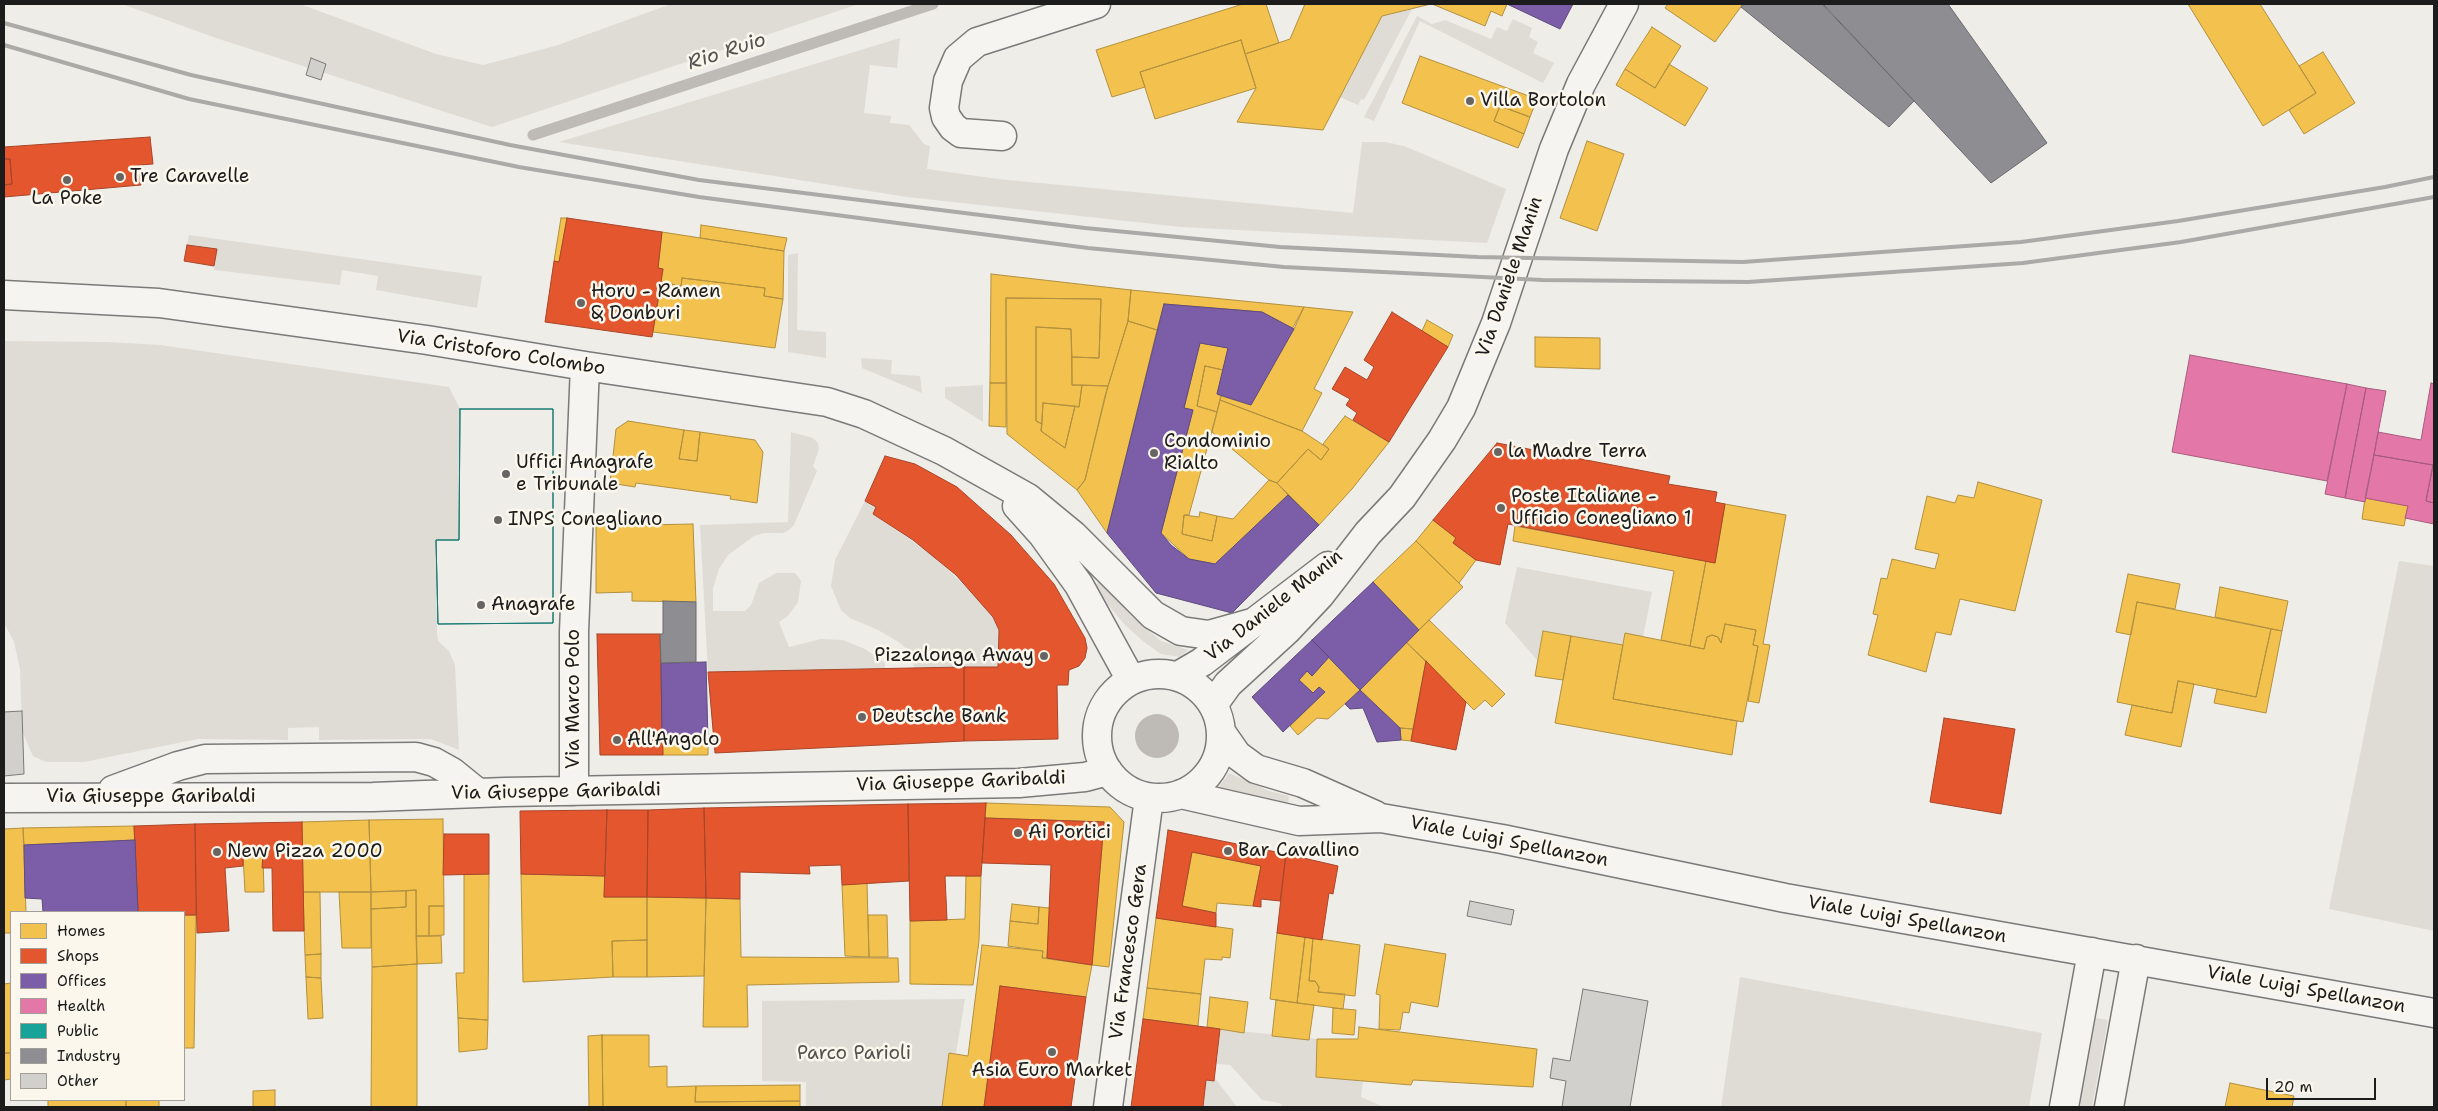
<!DOCTYPE html>
<html>
<head>
<meta charset="utf-8">
<style>
  body { margin:0 }
  #map { position:relative; width:2438px; height:1111px; overflow:hidden; background:#eeede8; font-family:"Shantell Sans",sans-serif }
  canvas { display:block }
  .frame { position:absolute; inset:0; border:5px solid #1c1c1c; pointer-events:none }
  .legend { position:absolute; left:10px; top:911px; width:175px; height:190px; box-sizing:border-box; background:#fbf7ec; border:1px solid #a29f99; margin:0; padding:6px 9px; list-style:none; font-size:15px; color:#1c1c1c }
  .legend li { display:flex; align-items:center; gap:10px; height:25px }
  .legend b { width:25px; border:1px solid #a29f99 }
  .scale { position:absolute; left:2266px; top:1078px; width:110px; height:22px; box-sizing:border-box; border:2px solid #1c1c1c; border-top:0; padding-left:6px; font-size:15px; line-height:18px; white-space:nowrap; color:#1c1c1c; -webkit-text-stroke:4px #fbf7ec; paint-order:stroke }
</style>
</head>
<body>
<div id="map">
<canvas width="2438" height="1111"></canvas>
<div class="frame"></div>
<ul class="legend">
<li><b style="height:14px;background:#f2c14e"></b>Homes</li>
<li><b style="height:14px;background:#e4572e"></b>Shops</li>
<li><b style="height:14px;background:#7b5ea7"></b>Offices</li>
<li><b style="height:14px;background:#e377a8"></b>Health</li>
<li><b style="height:14px;background:#17a398"></b>Public</li>
<li><b style="height:14px;background:#8d8d92"></b>Industry</li>
<li><b style="height:14px;background:#d1d0cc"></b>Other</li>
</ul>
<div class="scale">20 m</div>
</div>
<script>
const ctx = document.querySelector('canvas').getContext('2d');
ctx.lineJoin = 'round';
function paint(path, color) {
  ctx.fillStyle = color;
  ctx.fill(path, 'evenodd');
}
function poly(rows) {
  const path = new Path2D();
  for (const r of rows) {
    if (r.length === 3) {
      path.moveTo(r[0] + r[2], r[1]);
      path.arc(r[0], r[1], r[2], 0, 2 * Math.PI);
      continue;
    }
    path.moveTo(r[0], r[1]);
    for (let i = 2; i < r.length; i += 2) path.lineTo(r[i], r[i + 1]);
  }
  return path;
}
function stroke(path, color, width, dash) {
  ctx.strokeStyle = color;
  ctx.lineWidth = width;
  ctx.lineCap = dash ? 'butt' : 'round';
  ctx.setLineDash(dash || []);
  ctx.stroke(path);
}
function label(font, color, halo, rows, align = 'center') {
  ctx.font = font + ' "Shantell Sans",sans-serif';
  ctx.lineWidth = 5;
  ctx.setLineDash([]);
  ctx.textBaseline = 'middle';
  ctx.strokeStyle = halo;
  ctx.fillStyle = color;
  for (const [text, x, y, turn = 0] of rows) {
    ctx.save();
    ctx.translate(x, y);
    ctx.rotate((+turn || 0) * Math.PI / 180);
    ctx.textAlign = isNaN(turn) ? turn : align;
    if (halo) ctx.strokeText(text, 0, 0);
    ctx.fillText(text, 0, 0);
    ctx.restore();
  }
}
const green = poly([
  [122,4,300,4,436,54,483,65,555,46,671,4,859,4,492,127,216,38],
  [1412,9,1364,100,1361,99,1358,105,1340,97,1382,16],
  [1417,16,1432,24,1445,20,1491,39,1497,27,1507,31,1513,19,1532,28,1529,37,1538,42,1533,53,1554,63,1543,83,1420,21,1374,121,1364,117],
  [900,38,897,68,870,65,864,113,891,116,890,123,909,125,924,144,930,146,927,169,998,179,1353,213,1362,142,1385,142,1404,146,1506,189,1487,243,1181,227,907,197,559,142],
  [189,235,482,276,477,308,376,290,378,276,342,270,340,285,214,270,216,249,187,245],
  [798,253,797,330,826,332,826,358,788,352,788,255],
  [4,341,107,342,160,345,449,387,460,409,459,540,436,540,437,633,438,641,449,651,455,665,459,750,431,739,319,740,319,727,288,728,288,740,198,739,84,762,46,762,33,756,22,731,20,669,14,642,4,623],
  [861,358,892,360,891,374,920,376,922,393,862,368],
  [983,385,983,422,945,398,945,387],
  [791,432,813,438,818,443,819,449,813,466,817,471,794,525,789,530,783,533,764,533,754,536,728,555,719,569,713,588,713,611,745,611,751,605,759,583,776,573,795,573,801,581,798,602,788,616,779,622,789,647,821,639,843,640,865,649,885,663,885,669,708,672,700,525,788,522],
  [865,501,876,507,873,514,934,556,975,596,993,617,999,630,998,667,914,668,912,653,897,641,878,630,850,618,841,610,831,586,835,560],
  [2399,561,2434,566,2434,931,2329,909],
  [1517,567,1652,592,1643,637,1623,645,1543,631,1537,660,1505,623],
  [1101,580,1131,616,1161,641,1188,650,1180,657,1161,654,1144,642,1125,625,1093,587],
  [1229,773,1269,791,1289,796,1288,804,1218,788],
  [1740,977,2042,1033,2029,1107,1721,1107],
  [965,999,956,1053,949,1054,942,1107,806,1107,806,1082,762,1081,762,1001],
  [2096,1018,2108,1020,2092,1107,2080,1107],
  [1220,1029,1317,1039,1316,1077,1363,1081,1361,1097,1384,1107,1284,1107,1279,1103,1262,1100,1230,1065,1217,1064],
  [1215,1078,1237,1107,1203,1107,1206,1080,1214,1081]
]);
const water = poly([
  [1157,736,22]
]);
const homes = poly([
  [1243,4,1266,4,1279,43,1245,54,1241,40,1140,72,1145,87,1112,97,1096,50,1243,4],
  [1305,4,1431,4,1382,16,1323,130,1237,122,1256,88,1245,54,1290,39,1305,4],
  [1432,4,1507,4,1502,16,1491,11,1485,26,1432,4],
  [1668,4,1743,4,1715,42,1665,8,1668,4],
  [2188,4,2260,4,2316,93,2263,126,2188,4],
  [1652,27,1681,46,1655,88,1625,69,1652,27],
  [1241,40,1256,88,1155,119,1140,72,1241,40],
  [2323,52,2355,103,2304,134,2289,110,2316,93,2299,66,2323,52],
  [1420,56,1537,99,1530,117,1500,106,1494,121,1524,134,1518,148,1402,103,1420,56],
  [1669,64,1708,88,1685,126,1616,85,1625,69,1655,88,1669,64],
  [1500,106,1530,117,1524,134,1494,121,1500,106],
  [1587,141,1624,154,1597,231,1560,218,1587,141],
  [561,218,567,218,559,262,554,261,561,218],
  [701,225,787,238,784,251,700,238,701,225],
  [662,232,784,251,783,299,764,296,765,288,682,278,681,286,661,282,663,269,658,268,662,232],
  [991,274,1131,290,1128,321,1108,386,1072,385,1072,357,1099,358,1101,299,1006,298,1006,383,990,383,991,274],
  [682,278,765,288,764,296,783,299,775,348,653,332,661,282,681,286,682,278],
  [1131,290,1304,307,1294,329,1262,312,1164,304,1157,330,1128,321,1131,290],
  [1006,298,1101,299,1099,358,1072,357,1071,329,1036,327,1036,421,1042,424,1041,431,1065,448,1075,406,1079,407,1082,385,1108,386,1085,480,1077,490,1007,434,1006,298],
  [1304,307,1353,312,1314,389,1322,393,1302,431,1220,400,1221,396,1251,405,1304,307],
  [1427,320,1453,335,1448,347,1422,331,1427,320],
  [1128,321,1157,330,1107,533,1077,490,1085,480,1105,396,1128,321],
  [1036,327,1071,329,1072,385,1082,385,1079,407,1043,403,1042,424,1036,421,1036,327],
  [1535,337,1600,338,1600,369,1535,367,1535,337],
  [1200,343,1228,348,1223,370,1205,366,1197,406,1217,412,1189,515,1184,515,1182,534,1212,541,1217,516,1233,519,1269,480,1277,483,1288,495,1215,564,1189,559,1161,533,1193,410,1184,408,1200,343],
  [1205,366,1223,370,1217,394,1221,396,1217,412,1197,406,1205,366],
  [990,383,1006,383,1006,427,989,426,990,383],
  [1220,400,1302,431,1329,449,1321,460,1308,449,1277,483,1269,480,1212,432,1220,400],
  [1043,403,1075,406,1065,448,1041,431,1043,403],
  [1345,416,1389,442,1352,489,1319,525,1277,483,1308,449,1321,460,1329,449,1323,444,1345,416],
  [628,421,684,430,679,459,697,461,700,432,755,440,763,452,757,503,730,499,731,496,636,483,635,487,610,483,616,429,628,421],
  [684,430,700,432,697,461,679,459,684,430],
  [1978,482,2042,500,2015,611,1960,599,1951,635,1936,632,1926,672,1868,655,1878,615,1873,614,1881,578,1887,579,1892,559,1935,569,1939,554,1915,549,1927,496,1955,503,1958,495,1974,498,1978,482],
  [2365,498,2408,506,2404,526,2362,519,2365,498],
  [1725,504,1786,515,1763,644,1770,645,1759,703,1748,701,1758,646,1753,645,1756,630,1725,624,1721,643,1718,637,1712,635,1707,637,1704,649,1690,646,1706,561,1715,563,1725,504],
  [1200,512,1217,516,1212,541,1182,534,1184,515,1199,517,1200,512],
  [1433,520,1456,538,1453,543,1476,560,1459,583,1416,541,1433,520],
  [693,524,696,602,632,601,632,592,596,593,596,526,693,524],
  [1515,526,1706,561,1690,646,1661,640,1674,571,1513,541,1515,526],
  [1416,541,1463,587,1419,630,1373,582,1416,541],
  [2128,574,2180,584,2175,609,2137,602,2131,635,2116,632,2128,574],
  [2220,587,2288,601,2282,631,2215,617,2220,587],
  [2137,602,2271,629,2256,697,2178,681,2172,713,2117,702,2137,602],
  [1429,620,1505,694,1492,707,1485,700,1474,710,1406,642,1429,620],
  [1725,624,1756,630,1753,645,1758,646,1743,722,1613,699,1625,633,1704,649,1707,637,1712,635,1718,637,1721,643,1725,624],
  [2271,629,2282,631,2266,713,2214,703,2217,689,2256,697,2271,629],
  [1543,631,1571,636,1563,680,1535,676,1543,631],
  [1571,636,1623,645,1613,699,1737,721,1732,755,1555,723,1571,636],
  [1406,642,1426,661,1413,729,1400,728,1360,690,1406,642],
  [1329,657,1360,690,1328,719,1317,718,1298,735,1290,726,1325,692,1319,687,1313,693,1299,680,1307,671,1312,676,1329,657],
  [2178,681,2194,684,2181,747,2125,735,2132,705,2172,713,2178,681],
  [1400,728,1413,729,1411,741,1401,740,1400,728],
  [662,740,708,741,708,755,663,755,662,740],
  [986,803,1110,807,1124,822,1109,967,1092,965,1104,822,985,818,986,803],
  [443,819,444,906,429,906,429,936,416,936,416,890,371,892,369,820,443,819],
  [369,820,371,892,303,892,302,822,369,820],
  [134,826,135,840,24,845,23,828,134,826],
  [23,828,26,912,11,912,11,933,4,933,4,829,23,828],
  [1192,852,1261,866,1253,906,1217,903,1216,913,1182,906,1192,852],
  [243,855,263,855,264,892,245,892,243,855],
  [464,874,489,874,488,1020,458,1018,456,973,464,973,464,874],
  [521,874,605,876,604,897,647,897,647,940,612,941,613,977,523,982,521,874],
  [966,876,981,876,979,941,973,985,910,984,910,921,965,919,966,876],
  [867,883,869,957,845,956,842,885,867,883],
  [416,890,417,964,372,967,371,909,406,907,406,891,416,890],
  [406,891,406,907,371,909,371,892,406,891],
  [303,892,320,892,321,954,305,955,303,892],
  [339,892,371,892,371,948,342,948,339,892],
  [647,897,706,898,704,976,647,977,647,897],
  [706,898,740,899,741,957,898,958,899,982,747,985,748,1027,703,1027,706,898],
  [1012,904,1039,907,1038,924,1010,921,1012,904],
  [429,906,444,906,444,935,429,936,429,906],
  [1039,907,1050,908,1047,958,1042,958,1043,951,1008,946,1010,921,1038,924,1039,907],
  [184,915,196,915,194,1048,184,1048,184,915],
  [868,915,887,915,888,957,869,957,868,915],
  [1156,918,1233,929,1230,958,1222,957,1222,960,1205,959,1201,994,1147,988,1156,918],
  [1277,933,1305,937,1297,1003,1270,999,1277,933],
  [416,936,441,936,442,963,417,964,416,936],
  [1305,937,1313,938,1309,981,1315,981,1319,987,1318,992,1345,994,1343,1009,1297,1003,1305,937],
  [1313,938,1360,945,1355,996,1318,992,1319,987,1315,981,1309,981,1313,938],
  [647,940,647,977,613,977,612,941,647,940],
  [1385,944,1446,954,1438,1007,1411,1002,1409,1013,1403,1012,1400,1030,1379,1029,1380,995,1376,994,1385,944],
  [982,945,1043,951,1042,958,1092,965,1086,997,1000,986,984,1107,942,1107,949,1053,968,1056,982,945],
  [321,954,321,978,306,977,305,955,321,954],
  [417,964,417,1107,371,1107,372,967,417,964],
  [306,977,321,978,323,1018,308,1019,306,977],
  [11,983,11,1053,4,1053,4,984,11,983],
  [1147,988,1201,994,1198,1026,1143,1019,1147,988],
  [1210,997,1248,1002,1244,1033,1207,1027,1210,997],
  [1276,1000,1314,1005,1309,1040,1272,1036,1276,1000],
  [1333,1008,1356,1010,1354,1035,1332,1033,1333,1008],
  [458,1018,488,1020,487,1049,459,1052,458,1018],
  [1359,1027,1537,1049,1533,1087,1413,1080,1411,1085,1316,1077,1317,1039,1358,1039,1359,1027],
  [602,1035,649,1035,649,1067,667,1066,667,1087,696,1086,695,1102,800,1101,800,1107,603,1107,602,1035],
  [602,1035,603,1107,589,1107,588,1036,602,1035],
  [4,1053,11,1053,11,1079,4,1080,4,1053],
  [2230,1083,2294,1096,2292,1107,2225,1107,2230,1083],
  [800,1085,800,1101,695,1102,696,1086,800,1085],
  [275,1090,275,1107,253,1107,253,1091,275,1090],
  [48,1100,126,1100,126,1107,48,1107,48,1100],
  [126,1100,159,1100,159,1107,126,1107,126,1100]
]);
const shops = poly([
  [150,137,153,164,139,165,141,185,4,197,4,185,12,184,10,159,4,159,4,147,150,137],
  [4,159,10,159,12,184,4,185,4,159],
  [567,218,662,232,658,268,663,269,652,337,545,322,554,261,559,262,567,218],
  [187,245,217,249,214,266,184,261,187,245],
  [1392,312,1448,347,1389,442,1353,420,1357,413,1346,405,1350,399,1332,389,1345,367,1367,380,1374,367,1364,360,1392,312],
  [1497,443,1670,476,1668,484,1717,492,1715,502,1725,504,1715,563,1508,524,1500,565,1476,560,1453,543,1456,538,1433,520,1497,443],
  [885,456,915,464,957,487,1011,535,1054,584,1085,638,1087,648,1085,658,1079,666,1069,670,1068,685,1057,685,1058,739,964,741,964,667,998,667,999,630,993,617,956,575,913,540,873,514,876,507,865,501,885,456],
  [597,634,660,634,663,755,600,755,597,634],
  [1426,661,1466,702,1456,750,1411,741,1426,661],
  [964,667,964,741,715,753,708,672,964,667],
  [1944,718,2015,729,2001,814,1930,802,1944,718],
  [986,803,981,876,945,876,947,920,910,921,908,804,986,803],
  [908,804,909,881,842,885,841,865,809,866,810,874,740,872,740,899,706,898,704,808,908,804],
  [704,808,706,898,647,897,648,810,704,808],
  [607,810,648,810,647,897,604,897,607,810],
  [607,810,605,876,521,874,520,811,607,810],
  [985,818,1104,822,1092,965,1047,958,1051,865,982,863,985,818],
  [302,822,304,931,273,931,272,868,262,868,263,855,243,855,243,866,225,868,229,931,197,933,195,824,302,822],
  [195,824,196,915,184,915,184,912,138,912,134,826,195,824],
  [1168,830,1286,854,1280,901,1261,899,1261,907,1253,906,1261,866,1192,852,1182,906,1216,913,1216,927,1156,918,1168,830],
  [444,834,489,834,489,874,443,875,444,834],
  [1286,854,1338,866,1333,894,1329,893,1322,940,1277,933,1286,854],
  [1000,986,1086,997,1071,1107,984,1107,1000,986],
  [1143,1019,1220,1029,1214,1081,1206,1080,1203,1107,1131,1107,1143,1019]
]);
const offices = poly([
  [1507,4,1573,4,1560,29,1507,4],
  [1164,304,1262,312,1294,329,1251,405,1217,394,1228,348,1200,343,1184,408,1193,410,1161,533,1171,545,1189,559,1215,564,1288,495,1319,525,1232,613,1156,593,1107,533,1164,304],
  [1373,582,1419,630,1360,690,1312,640,1373,582],
  [1312,640,1329,657,1312,676,1307,671,1299,680,1313,693,1319,687,1325,692,1283,732,1252,697,1312,640],
  [706,662,708,741,662,740,661,663,706,662],
  [1360,690,1400,728,1401,740,1377,742,1363,708,1350,709,1345,704,1360,690],
  [135,840,138,912,43,912,42,899,25,898,24,845,135,840]
]);
const health = poly([
  [2190,355,2347,384,2327,481,2172,452,2190,355],
  [2431,383,2434,384,2434,503,2426,501,2433,465,2374,455,2378,432,2421,440,2431,383],
  [2347,384,2366,388,2345,498,2325,494,2347,384],
  [2366,388,2386,391,2365,502,2345,498,2366,388],
  [2374,455,2433,465,2426,501,2434,503,2434,524,2405,518,2408,506,2365,498,2374,455]
]);
const public = poly([
  [460,409,553,409,553,623,438,624,436,540,459,540,460,409],
  [460,409,553,409,553,623,438,624,436,540,459,540,460,409]
]);
const industry = poly([
  [1743,4,1822,4,1914,101,1889,127,1741,7,1743,4],
  [1825,4,1948,4,2047,143,1991,183,1824,5,1825,4],
  [663,601,696,602,696,662,661,663,660,634,663,634,663,601]
]);
const stream = poly([
  [533,135,933,4]
]);
const building = poly([
  [311,58,326,64,321,80,306,75,311,58],
  [22,711,24,774,4,776,4,712,22,711],
  [1470,901,1514,910,1511,925,1467,916,1470,901],
  [1583,989,1648,1001,1630,1107,1562,1107,1566,1081,1550,1078,1553,1058,1570,1061,1583,989]
]);
const minor = poly([
  [1002,136,961,133,953,127,946,117,944,108,948,81,958,58,977,42,1096,4],
  [4,295,159,303,427,340,585,366,827,402,864,414,944,451,1028,498,1073,535,1153,615,1181,631,1209,635,1252,623],
  [1017,506,1043,535,1079,585,1131,680],
  [1159,736,62],
  [1178,676,1202,662,1328,566],
  [1213,705,1228,684,1287,630,1320,595,1368,533,1402,497,1442,440,1461,408,1496,323,1554,149,1581,84,1624,4],
  [1221,732,1237,755,1256,769,1303,783,1375,815],
  [113,790,178,766,205,759,416,757,434,762,452,772,478,793],
  [574,791,574,632,585,366],
  [1181,794,1299,821,1381,818,1502,839,1785,898,2434,1013],
  [4,798,373,797,505,792,1019,783,1085,777,1108,771],
  [1108,1107,1149,798],
  [2064,1107,2092,952],
  [2109,1107,2136,959]
]);
const rail = poly([
  [4,23,191,75,510,145,699,180,1085,228,1280,247,1478,257,1743,262,2021,242,2178,221,2385,187,2434,177],
  [4,45,189,99,519,167,699,197,1088,248,1284,267,1542,280,1748,282,2023,263,2181,242,2434,197]
]);
const markers = [
  [1470,101,5,"#666563"],
  [120,177,5,"#666563"],
  [67,180,5,"#666563"],
  [581,303,5,"#666563"],
  [1498,452,5,"#666563"],
  [1154,453,5,"#666563"],
  [506,474,5,"#666563"],
  [1501,508,5,"#666563"],
  [498,520,5,"#666563"],
  [481,605,5,"#666563"],
  [1044,656,5,"#666563"],
  [862,717,5,"#666563"],
  [617,740,5,"#666563"],
  [1018,833,5,"#666563"],
  [1228,851,5,"#666563"],
  [217,852,5,"#666563"],
  [1052,1052,5,"#666563"]
];
const poiNames = [
  ["Villa Bortolon",1480,101],
  ["Tre Caravelle",130,177],
  ["La Poke",67,199,"center"],
  ["Horu - Ramen",591,292],
  ["& Donburi",591,314],
  ["Condominio",1164,442],
  ["Rialto",1164,464],
  ["la Madre Terra",1508,452],
  ["Uffici Anagrafe",516,463],
  ["e Tribunale",516,485],
  ["Poste Italiane -",1511,497],
  ["Ufficio Conegliano 1",1511,519],
  ["INPS Conegliano",508,520],
  ["Anagrafe",491,605],
  ["Pizzalonga Away",1034,656,"right"],
  ["Deutsche Bank",872,717],
  ["All'Angolo",627,740],
  ["Ai Portici",1028,833],
  ["Bar Cavallino",1238,851],
  ["New Pizza 2000",227,852],
  ["Asia Euro Market",1052,1071,"center"]
];
const streetNames = [
  ["Via Daniele Manin",1510,277,-71],
  ["Via Cristoforo Colombo",501,353,9],
  ["Via Daniele Manin",1274,606,-38],
  ["Via Marco Polo",574,699,-90],
  ["Via Giuseppe Garibaldi",961,782,-2],
  ["Via Giuseppe Garibaldi",556,792,-1],
  ["Via Giuseppe Garibaldi",151,797],
  ["Viale Luigi Spellanzon",1509,842,11],
  ["Viale Luigi Spellanzon",1907,920,10],
  ["Via Francesco Gera",1129,952,-82],
  ["Viale Luigi Spellanzon",2306,990,10]
];
const parkNames = [
  ["Parco Parioli",854,1054]
];
const waterNames = [
  ["Rio Ruio",727,52,-18]
];
paint(green, '#dfdcd5');
paint(water, '#bebbb6');
paint(homes, '#f2c14e');
stroke(homes, '#b2903f', 1);
paint(shops, '#e4572e');
stroke(shops, '#a84529', 1);
paint(offices, '#7b5ea7');
stroke(offices, '#5e4a7d', 1);
paint(health, '#e377a8');
stroke(health, '#a75c7e', 1);
paint(public, '#17a398');
stroke(public, '#187a73', 1);
paint(industry, '#8d8d92');
stroke(industry, '#6b6b6f', 1);
stroke(stream, '#bebbb6', 11);
paint(building, '#d1d0cc');
stroke(building, '#7a7a78', 1);
stroke(minor, '#7a7a78', 31);
stroke(minor, '#f5f4f0', 28);
stroke(rail, '#abaaa7', 4);
for (const [x, y, r, color] of markers) {
  const dot = new Path2D();
  dot.arc(x, y, r, 0, 2 * Math.PI);
  ctx.fillStyle = color;
  ctx.fill(dot);
  stroke(dot, '#fbf7ec', 2);
}
label('19px', '#1c1c1c', '#fbf7ec', poiNames, 'left');
label('19px', '#1c1c1c', '#fbf7ec', streetNames);
label('19px', '#53524f', '#fbf7ec', parkNames);
label('italic 20px', '#545351', '#fbf7ec', waterNames);
</script>
</body>
</html>
